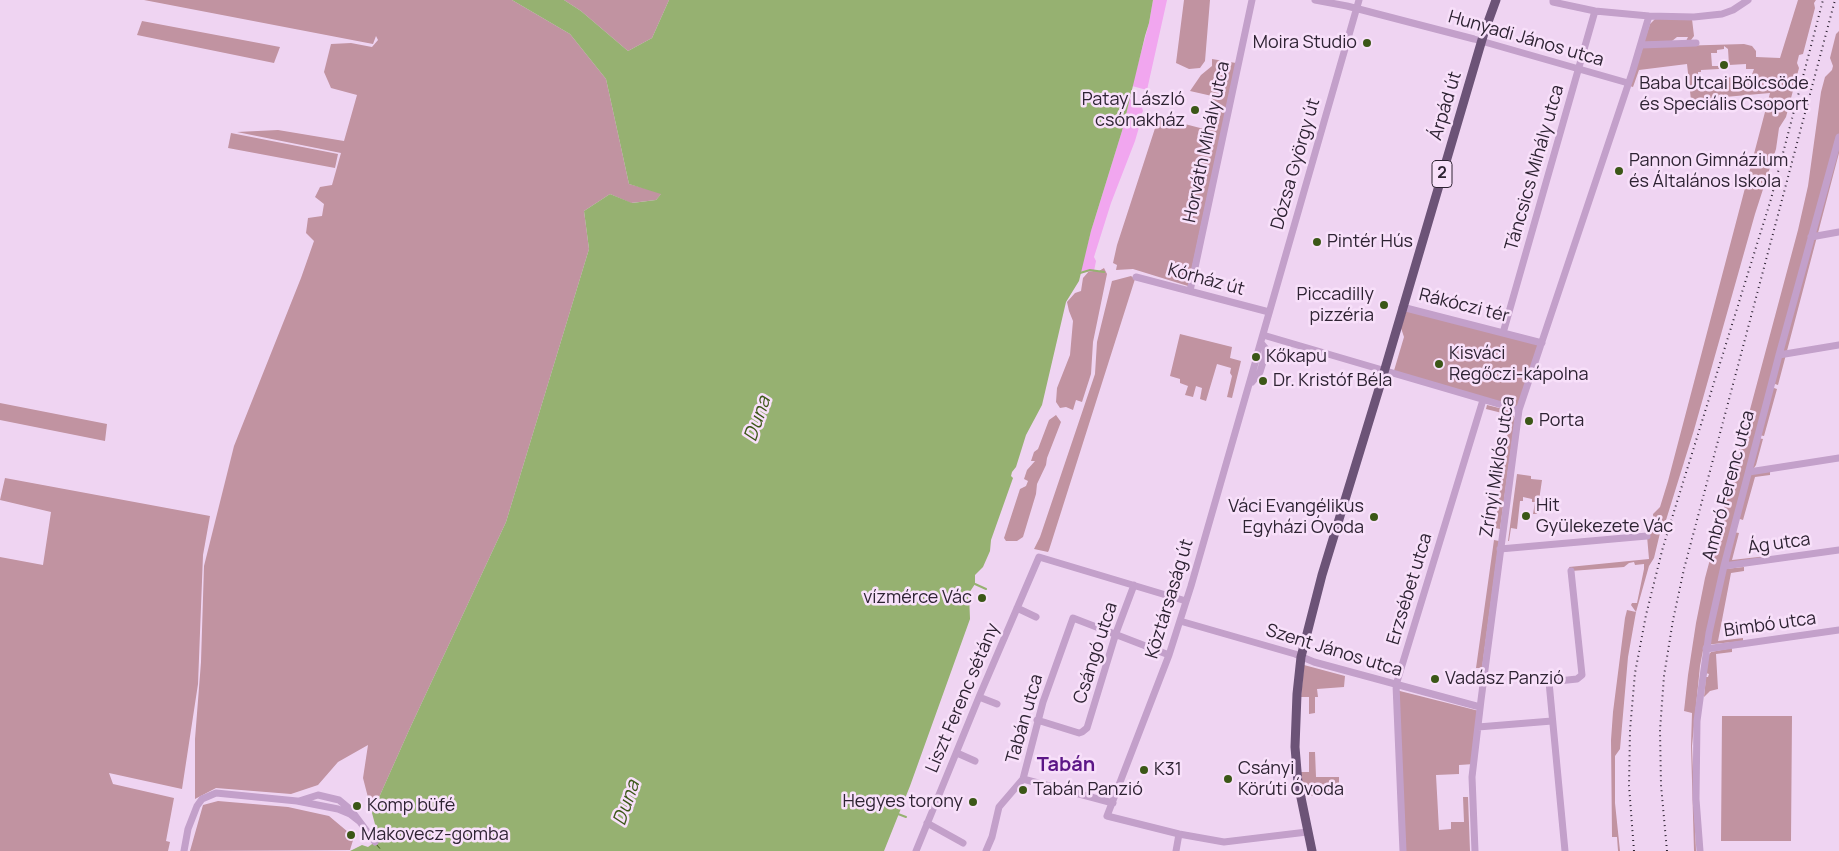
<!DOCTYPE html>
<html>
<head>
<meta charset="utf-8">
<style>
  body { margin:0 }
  canvas { display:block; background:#efd4f2 }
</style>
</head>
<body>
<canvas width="1839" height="851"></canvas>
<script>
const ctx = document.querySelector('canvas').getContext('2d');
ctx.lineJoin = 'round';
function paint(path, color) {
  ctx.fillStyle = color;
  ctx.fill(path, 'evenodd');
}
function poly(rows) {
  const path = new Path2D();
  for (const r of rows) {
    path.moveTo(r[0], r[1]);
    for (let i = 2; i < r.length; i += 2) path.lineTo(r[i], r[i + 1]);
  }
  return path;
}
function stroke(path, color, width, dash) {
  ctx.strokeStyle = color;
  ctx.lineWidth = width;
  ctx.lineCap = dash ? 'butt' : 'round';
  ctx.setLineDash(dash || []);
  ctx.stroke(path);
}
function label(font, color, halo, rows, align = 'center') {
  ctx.font = font + ' Manrope,sans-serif';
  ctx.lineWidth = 5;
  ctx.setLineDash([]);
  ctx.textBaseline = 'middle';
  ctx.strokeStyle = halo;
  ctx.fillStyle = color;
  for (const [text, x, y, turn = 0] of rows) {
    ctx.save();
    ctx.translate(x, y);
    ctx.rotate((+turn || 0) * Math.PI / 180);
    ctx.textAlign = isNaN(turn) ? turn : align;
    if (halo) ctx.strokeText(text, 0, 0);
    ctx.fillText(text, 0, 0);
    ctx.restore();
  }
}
const green = poly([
  [144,0,512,0,570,34,606,79,629,184,662,193,656,200,631,203,610,194,584,211,589,249,506,522,410,728,372,813,363,778,368,745,338,762,318,785,291,794,216,788,195,799,195,739,201,662,204,566,234,446,301,278,314,241,306,233,308,218,322,216,324,204,315,197,320,187,332,185,341,153,237,132,278,130,344,141,357,95,331,88,324,72,331,44,351,43,372,47,378,40,376,36,373,44],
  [564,0,669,0,652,38,628,51,581,11],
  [1184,0,1210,0,1205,61,1200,68,1189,69,1176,63],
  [1798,0,1816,0,1814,3,1815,8,1803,54,1799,55,1797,63,1799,68,1786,117,1779,128,1776,149,1755,214,1694,430,1662,533,1660,533,1654,558,1649,566,1636,612,1628,657,1620,749,1615,756,1615,803,1620,851,1618,851,1617,837,1612,837,1611,740,1613,712,1625,618,1627,610,1636,612,1631,605,1632,603,1637,603,1644,569,1644,564,1635,565,1634,562,1629,563,1624,567,1571,571,1569,567,1649,559,1647,536,1654,524,1653,514,1660,507,1668,481,1770,93,1691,100,1687,64,1639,70,1633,87,1630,86,1643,47,1744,44,1752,46,1756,51,1756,57,1780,58],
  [1724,46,1728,49,1729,65,1746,64,1746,69,1754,69,1748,85,1736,86,1735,77,1720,78,1720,85,1706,86,1705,81,1702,81,1701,74,1698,74,1698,72,1701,72,1701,70,1719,69,1718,66,1712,66,1711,53,1717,53,1717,50,1724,49],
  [1655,19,1692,19,1694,36,1691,40,1686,41,1688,37,1677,37,1672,41,1644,42,1650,24],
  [142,21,280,47,274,63,137,35],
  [1839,31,1839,153,1778,385,1772,383,1771,387,1777,389,1764,436,1759,435,1758,438,1763,439,1756,465,1752,471,1770,471,1770,475,1755,477,1743,520,1737,518,1733,532,1739,533,1732,560,1767,556,1767,559,1725,569,1744,567,1744,571,1731,573,1718,641,1743,638,1743,641,1704,645,1700,666,1692,746,1696,851,1694,851,1691,746,1692,713,1684,711,1688,675,1696,623,1705,578,1798,230,1808,186,1821,92,1825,77,1832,70,1833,66,1830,58,1836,34],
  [1212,59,1236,63,1188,286,1133,269,1116,270,1117,265,1113,263,1117,245,1159,116,1178,119,1181,123,1204,129,1212,96,1190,91,1201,75,1212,66],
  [231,133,338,154,335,168,228,148],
  [1104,268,1107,274,1093,342,1091,374,1082,402,1076,400,1073,410,1066,407,1060,408,1056,402,1057,388,1070,355,1073,321,1069,311,1067,302,1075,293,1081,291,1083,278,1090,270,1099,271],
  [1131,276,1135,279,1049,550,1048,552,1034,549,1040,537,1095,374,1097,342,1112,281],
  [1407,309,1542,343,1519,410,1393,374,1404,337,1401,328],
  [1180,334,1232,347,1230,358,1241,361,1232,398,1227,397,1232,376,1230,373,1231,368,1217,364,1206,401,1200,399,1202,388,1196,386,1193,397,1185,395,1188,386,1180,383,1180,379,1170,376],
  [0,403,107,424,105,441,0,420],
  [1487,405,1511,411,1510,415,1514,416,1515,419,1500,529,1495,528,1510,415,1486,409],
  [1056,415,1061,422,1047,458,1046,465,1037,484,1036,494,1023,537,1017,541,1006,541,1004,538,1006,532,1020,489,1026,486,1028,481,1024,479,1027,470,1035,461,1031,461,1034,452,1038,449,1049,420],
  [1517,474,1531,476,1531,479,1542,480,1537,514,1533,514,1535,502,1532,502,1532,499,1523,497,1523,501,1520,501,1517,529,1511,528,1509,541,1508,541],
  [5,478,210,516,203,555,198,684,182,789,109,773,113,784,174,798,166,841,170,842,168,851,0,851,0,557,43,565,51,512,0,500],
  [1494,540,1499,541,1482,668,1476,668],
  [1732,648,1732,652,1716,654,1718,689,1710,691,1704,697,1706,677,1708,677,1709,674,1706,673,1708,656,1711,652],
  [1304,665,1345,676,1344,687,1317,689,1318,697,1315,697,1315,713,1309,714,1309,697,1301,697],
  [1396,690,1479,711,1474,764,1459,765,1459,774,1436,775,1439,830,1451,829,1451,822,1464,822,1463,797,1468,797,1470,851,1403,851],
  [1722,716,1792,716,1791,841,1721,841],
  [1309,752,1315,752,1316,777,1339,777,1339,786,1336,791,1305,797,1300,772,1309,772],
  [218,801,288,807,329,816,354,837,350,850,190,851,203,805]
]);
const sand = poly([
  [1153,0,1167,0,1147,90,1132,86,1149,23],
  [1129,99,1141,104,1143,111,1140,117,1140,124,1135,141,1111,203,1094,257,1096,261,1094,271,1080,273,1091,231,1122,131]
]);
const water = poly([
  [512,0,564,0,581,11,628,51,652,38,669,0,1153,0,1149,23,1145,36,1122,131,1091,231,1079,281,1066,302,1042,405,1026,435,1016,467,1012,472,1011,476,1013,478,991,540,990,551,983,567,975,575,975,584,969,593,970,619,910,786,884,851,350,851,362,845,368,847,379,839,372,813,410,728,506,522,589,249,584,211,610,194,632,203,656,200,661,194,629,184,606,79,570,34]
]);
const stream = poly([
  [1080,273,1090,270,1104,272],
  [975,584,986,589],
  [898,814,906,817]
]);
const ferry = poly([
  [376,844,382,851]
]);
const minor = poly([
  [1315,0,1347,6,1474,39,1628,83],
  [1553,0,1553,2,1595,11,1649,16,1694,17,1722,14,1733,10,1748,0],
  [1641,45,1696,43],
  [1811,237,1839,232],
  [1136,277,1269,312],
  [1190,291,1252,0],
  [1402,307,1542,343],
  [1503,333,1595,11],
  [1263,335,1519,410],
  [1257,355,1359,0],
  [1779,355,1839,345],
  [1256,360,1191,586,1169,655,1107,816,1179,834,1224,842,1307,832],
  [1252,382,1260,372,1264,359,1266,349,1261,343],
  [1749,472,1839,458],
  [1500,549,1647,536],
  [1724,566,1839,550],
  [1017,608,1036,617],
  [1180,621,1295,654,1314,662,1480,707],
  [1706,649,1839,630],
  [979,697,997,704],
  [1037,720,1079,733,1082,732,1087,728,1116,633,1134,585],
  [1478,727,1552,721],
  [957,753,975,761],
  [1023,779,1113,803],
  [299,801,318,795,339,800,351,810,375,842],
  [927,823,963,843],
  [184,851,188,829,197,806,202,799,216,793,297,801,338,809,350,814,359,821],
  [916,851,979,697,1039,557,1186,601],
  [986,851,992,837,999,807,1023,779,1043,702,1073,618,1169,655],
  [1176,851,1179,834],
  [1403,851,1396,685,1483,400],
  [1475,851,1472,777,1481,700,1519,410,1633,70,1649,16],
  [1565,851,1549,682,1577,679,1582,675,1571,571],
  [1700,851,1696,799,1697,721,1709,633,1724,566,1779,355,1839,137]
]);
const major = poly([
  [1312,851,1298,783,1295,747,1297,694,1301,657,1322,575,1382,379,1484,33,1496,0]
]);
const rail = poly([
  [1634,851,1629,786,1630,730,1635,673,1646,615,1663,547,1771,199,1823,0],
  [1667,851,1661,785,1660,730,1664,676,1673,620,1684,569,1835,0]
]);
const markers = [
  [1367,43,5,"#3b5717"],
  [1724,65,5,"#3b5717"],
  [1195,110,5,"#3b5717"],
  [1619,171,5,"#3b5717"],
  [1317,242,5,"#3b5717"],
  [1384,305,5,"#3b5717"],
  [1256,357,5,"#3b5717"],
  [1439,364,5,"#3b5717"],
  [1263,381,5,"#3b5717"],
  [1529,421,5,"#3b5717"],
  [1526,516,5,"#3b5717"],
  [1374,517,5,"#3b5717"],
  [982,598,5,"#3b5717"],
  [1435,679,5,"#3b5717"],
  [1144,770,5,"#3b5717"],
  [1228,779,5,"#3b5717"],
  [1023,790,5,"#3b5717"],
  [973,802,5,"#3b5717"],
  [357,806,5,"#3b5717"],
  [351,835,5,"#3b5717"]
];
const shields = [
  [1442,174,20]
];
const shieldNames = [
  ["2",1442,174]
];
const streetNames = [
  ["Hunyadi János utca",1526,39,16],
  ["Árpád út",1446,106,-73],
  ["Horváth Mihály utca",1207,142,-78],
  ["Dózsa György út",1296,164,-74],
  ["Táncsics Mihály utca",1535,168,-74],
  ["Kórház út",1206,280,15],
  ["Rákóczi tér",1464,306,14],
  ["Zrínyi Miklós utca",1498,467,-81],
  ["Ambró Ferenc utca",1729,486,-75],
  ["Ág utca",1779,544,-8],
  ["Erzsébet utca",1410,589,-73],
  ["Köztársaság út",1170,599,-73],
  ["Bimbó utca",1770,625,-8],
  ["Szent János utca",1334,651,17],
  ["Csángó utca",1096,653,-72],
  ["Liszt Ferenc sétány",963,698,-67],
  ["Tabán utca",1025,719,-74]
];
const poiNames = [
  ["Moira Studio",1357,43,"right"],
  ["Baba Utcai Bölcsöde",1724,84,"center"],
  ["és Speciális Csoport",1724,105,"center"],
  ["Patay László",1185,100,"right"],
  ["csónakház",1185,121,"right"],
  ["Pannon Gimnázium",1629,161],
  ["és Általános Iskola",1629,182],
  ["Pintér Hús",1327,242],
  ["Piccadilly",1374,295,"right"],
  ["pizzéria",1374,316,"right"],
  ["Kisváci",1449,354],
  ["Regőczi-kápolna",1449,375],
  ["Kőkapu",1266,357],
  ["Dr. Kristóf Béla",1273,381],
  ["Porta",1539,421],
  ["Hit",1536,506],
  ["Gyülekezete Vác",1536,527],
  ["Váci Evangélikus",1364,507,"right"],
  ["Egyházi Óvoda",1364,528,"right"],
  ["vízmérce Vác",972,598,"right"],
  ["Vadász Panzió",1445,679],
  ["Csányi",1238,769],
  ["Körúti Óvoda",1238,790],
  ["K31",1154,770],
  ["Tabán Panzió",1033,790],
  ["Hegyes torony",963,802,"right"],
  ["Komp büfé",367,806],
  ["Makovecz-gomba",361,835]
];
const waterNames = [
  ["Duna",758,419,-71],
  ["Duna",627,803,-71]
];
const quarterNames = [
  ["Tabán",1066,765]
];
paint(green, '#c193a1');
paint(sand, '#f1a6ef');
paint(water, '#96b171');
stroke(stream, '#96b171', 2);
stroke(ferry, '#3b5717', 1, [6, 5]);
stroke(minor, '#c3a0ca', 7);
stroke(major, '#6c5377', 9);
stroke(rail, '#2e2333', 2, [1, 4]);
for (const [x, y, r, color] of markers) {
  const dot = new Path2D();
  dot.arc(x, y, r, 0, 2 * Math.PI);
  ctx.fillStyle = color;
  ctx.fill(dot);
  stroke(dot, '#f8e0fa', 2);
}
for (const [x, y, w] of shields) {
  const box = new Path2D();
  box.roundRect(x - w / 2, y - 13.5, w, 27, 4);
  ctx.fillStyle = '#f8e0fa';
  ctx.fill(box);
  stroke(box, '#2e2333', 1);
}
label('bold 16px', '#2e2333', null, shieldNames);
label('18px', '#2e2333', '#f8e0fa', streetNames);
label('18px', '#2e2333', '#f8e0fa', poiNames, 'left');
label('italic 19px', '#3b5717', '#f8e0fa', waterNames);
label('bold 20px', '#5c1787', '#f8e0fa', quarterNames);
</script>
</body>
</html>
